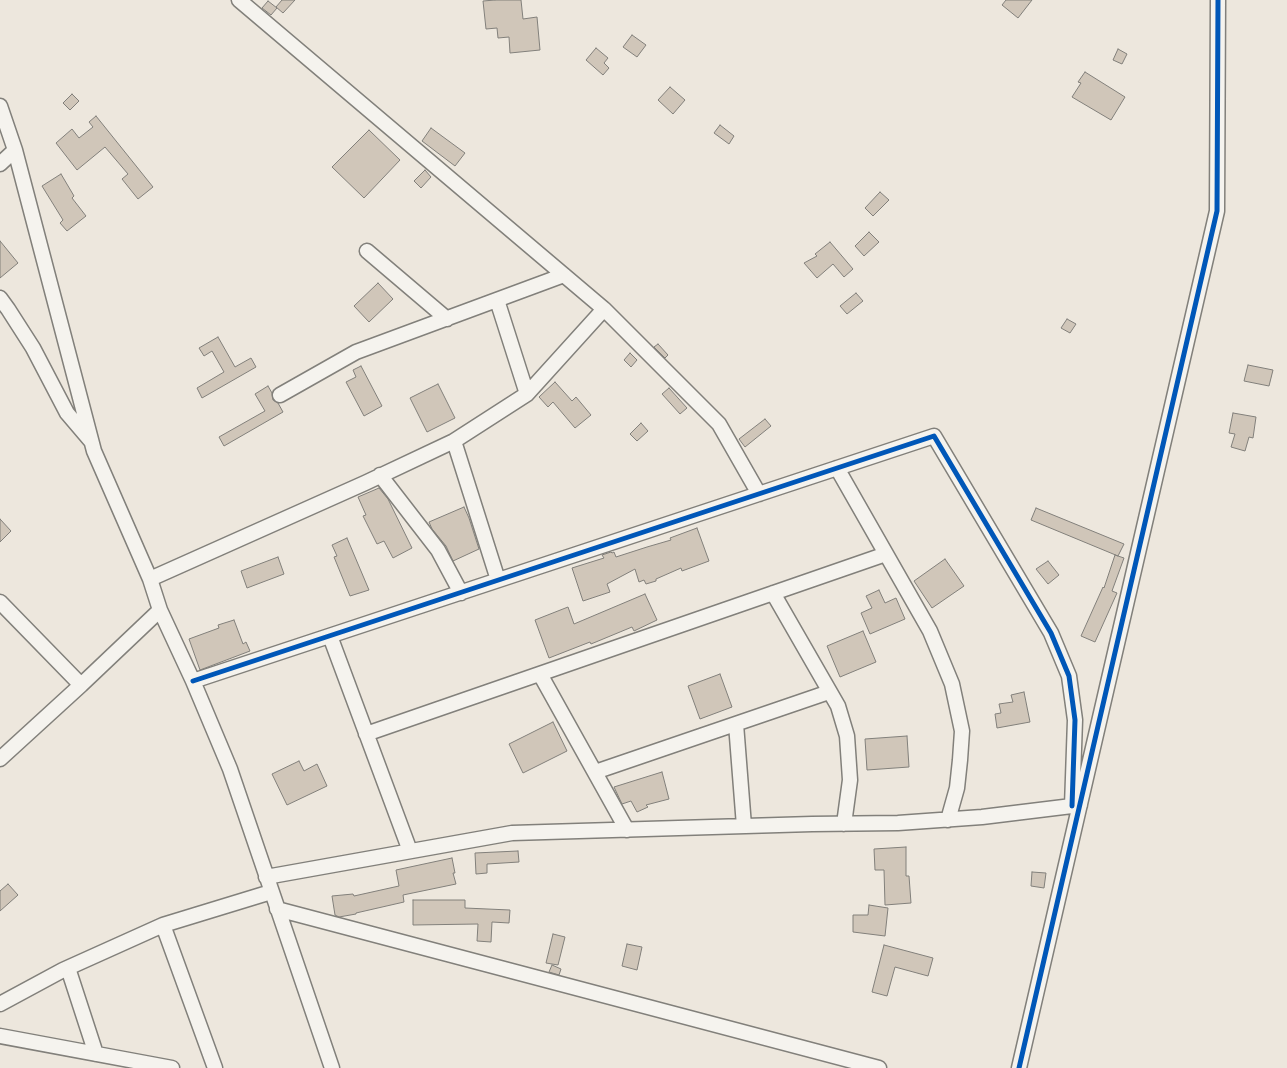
<!DOCTYPE html>
<html>
<head>
<meta charset="utf-8">
<style>
  body { margin:0 }
  canvas { display:block; background:#ede7dd }
</style>
</head>
<body>
<canvas width="1287" height="1068"></canvas>
<script>
const ctx = document.querySelector('canvas').getContext('2d');
ctx.lineJoin = 'round';
function paint(path, color) {
  ctx.fillStyle = color;
  ctx.fill(path, 'evenodd');
}
function poly(rows) {
  const path = new Path2D();
  for (const r of rows) {
    path.moveTo(r[0], r[1]);
    for (let i = 2; i < r.length; i += 2) path.lineTo(r[i], r[i + 1]);
  }
  return path;
}
function stroke(path, color, width, dash) {
  ctx.strokeStyle = color;
  ctx.lineWidth = width;
  ctx.lineCap = dash ? 'butt' : 'round';
  ctx.setLineDash(dash || []);
  ctx.stroke(path);
}
const building = poly([
  [282,0,295,0,283,13,276,7,282,0],
  [495,0,521,0,523,19,537,17,540,50,510,53,509,37,498,38,497,28,486,29,483,1,495,0],
  [1006,0,1032,0,1018,18,1002,5,1006,0],
  [268,1,277,8,271,15,262,8,268,1],
  [632,35,646,45,637,57,623,47,632,35],
  [596,48,608,58,604,63,609,68,603,75,586,60,596,48],
  [1118,49,1127,54,1122,64,1113,60,1118,49],
  [1085,72,1125,97,1111,120,1072,97,1081,83,1078,82,1085,72],
  [670,87,685,100,673,114,658,100,670,87],
  [72,94,79,101,70,110,63,103,72,94],
  [96,116,153,187,138,199,122,179,128,174,105,147,77,170,56,143,72,129,79,138,93,127,89,122,96,116],
  [720,125,734,136,729,144,714,133,720,125],
  [431,128,465,153,455,166,422,141,431,128],
  [369,130,400,160,364,198,332,167,369,130],
  [425,170,431,177,421,188,414,181,425,170],
  [61,174,74,196,72,198,86,216,67,231,60,223,63,220,42,186,61,174],
  [880,192,889,200,873,216,865,208,880,192],
  [869,232,879,242,864,256,855,246,869,232],
  [0,241,18,263,0,278,0,241],
  [830,242,853,269,844,277,833,264,817,278,804,263,817,256,815,254,830,242],
  [378,283,393,299,369,322,354,306,378,283],
  [856,293,863,301,847,314,840,306,856,293],
  [1067,319,1076,324,1070,333,1061,328,1067,319],
  [218,337,235,367,251,358,256,367,202,398,197,388,224,372,212,351,204,356,199,348,218,337],
  [658,344,668,355,665,358,654,347,658,344],
  [630,353,637,360,631,367,624,360,630,353],
  [1248,365,1273,370,1269,386,1244,381,1248,365],
  [361,366,382,406,364,416,346,382,356,377,353,370,361,366],
  [555,382,572,401,576,397,591,415,575,428,553,402,548,407,539,397,555,382],
  [438,384,455,418,427,432,410,398,438,384],
  [268,386,272,393,273,400,278,403,283,412,224,446,219,437,265,411,255,394,268,386],
  [669,388,687,408,680,414,662,394,669,388],
  [1233,413,1256,417,1253,438,1249,437,1245,451,1231,447,1235,434,1229,433,1233,413],
  [765,419,771,426,745,447,739,439,765,419],
  [641,423,648,431,637,441,630,434,641,423],
  [379,488,388,499,412,548,393,558,384,541,377,544,363,516,366,515,358,497,379,488],
  [464,507,469,518,479,549,453,561,446,546,432,529,429,522,464,507],
  [1036,508,1124,544,1118,556,1031,520,1036,508],
  [0,519,11,531,0,542,0,519],
  [697,528,709,561,682,571,681,568,656,579,656,581,646,584,644,580,639,582,635,569,607,584,610,592,583,601,572,568,604,558,602,555,611,552,612,553,614,552,616,557,647,547,671,540,670,538,697,528],
  [347,538,369,590,350,596,334,557,337,556,332,545,347,538],
  [1115,555,1124,558,1112,591,1117,593,1095,642,1081,636,1103,587,1104,588,1115,555],
  [278,557,284,574,247,588,241,571,278,557],
  [945,559,964,586,932,608,914,581,945,559],
  [1048,561,1059,575,1048,584,1036,569,1048,561],
  [879,590,885,603,896,598,905,619,870,634,861,613,872,608,866,596,879,590],
  [645,594,657,620,634,631,632,627,591,644,590,642,549,658,535,620,568,607,574,624,645,594],
  [234,620,243,644,246,642,250,651,200,670,189,639,219,628,218,625,234,620],
  [863,631,876,662,840,677,827,646,863,631],
  [720,674,732,707,700,719,688,686,720,674],
  [1024,692,1030,722,997,728,995,714,1001,713,999,704,1013,702,1011,695,1024,692],
  [553,722,567,751,523,773,509,744,553,722],
  [907,736,909,767,867,770,865,739,907,736],
  [299,761,304,771,317,764,327,786,287,805,272,774,299,761],
  [662,772,669,799,646,805,648,807,637,812,631,801,622,804,614,787,662,772],
  [906,847,906,876,909,876,911,903,885,905,884,870,875,870,874,849,906,847],
  [518,851,519,862,487,864,487,873,476,874,475,853,518,851],
  [452,858,455,873,453,873,456,884,403,895,404,902,356,913,356,914,339,917,335,915,332,896,353,894,354,896,399,886,396,870,452,858],
  [1032,872,1046,873,1044,888,1031,886,1032,872],
  [8,884,18,895,0,911,0,891,8,884],
  [413,900,465,900,465,908,510,910,509,923,492,922,491,942,477,941,478,924,413,925,413,900],
  [869,905,888,908,885,936,853,932,853,915,868,915,869,905],
  [553,934,565,937,558,965,546,963,553,934],
  [627,944,642,947,637,970,622,966,627,944],
  [884,945,933,958,928,976,895,967,887,996,872,992,884,945],
  [552,965,561,969,559,975,549,972,552,965]
]);
const minor = poly([
  [239,0,604,309],
  [0,106,15,150,94,451,150,579,160,610,193,681,230,769,332,1068],
  [0,164,15,150],
  [367,251,447,319],
  [0,298,8,309,33,348,67,413,90,440],
  [497,300,527,394],
  [280,395,356,352,564,275],
  [837,468,930,631,952,684,962,731,960,760,957,788,948,820],
  [380,475,438,550,461,593],
  [150,579,365,483,454,441],
  [498,580,454,441,527,394,604,309,719,424,759,494],
  [773,593,838,706,847,736,850,780,844,824],
  [0,602,81,685,160,610],
  [330,636,410,851],
  [540,674,627,830],
  [193,681,934,436,1051,633,1069,676,1075,720,1072,806],
  [736,724,744,826],
  [366,734,886,554],
  [0,759,81,685],
  [595,772,829,692],
  [266,877,512,833,812,824,898,823,982,817,1080,805],
  [277,909,879,1068],
  [163,925,215,1068],
  [68,968,96,1054],
  [0,1004,63,970,163,925,271,892],
  [0,1036,172,1068],
  [1019,1068,1217,211,1218,0]
]);
const cycleway = poly([
  [193,681,934,436,1051,633,1069,676,1075,720,1072,806],
  [1019,1068,1217,211,1218,0]
]);
paint(building, '#d0c6b9');
stroke(building, '#82807b', 1);
stroke(minor, '#82807b', 17);
stroke(minor, '#f5f3ee', 14);
stroke(cycleway, '#0057b8', 5);
</script>
</body>
</html>
